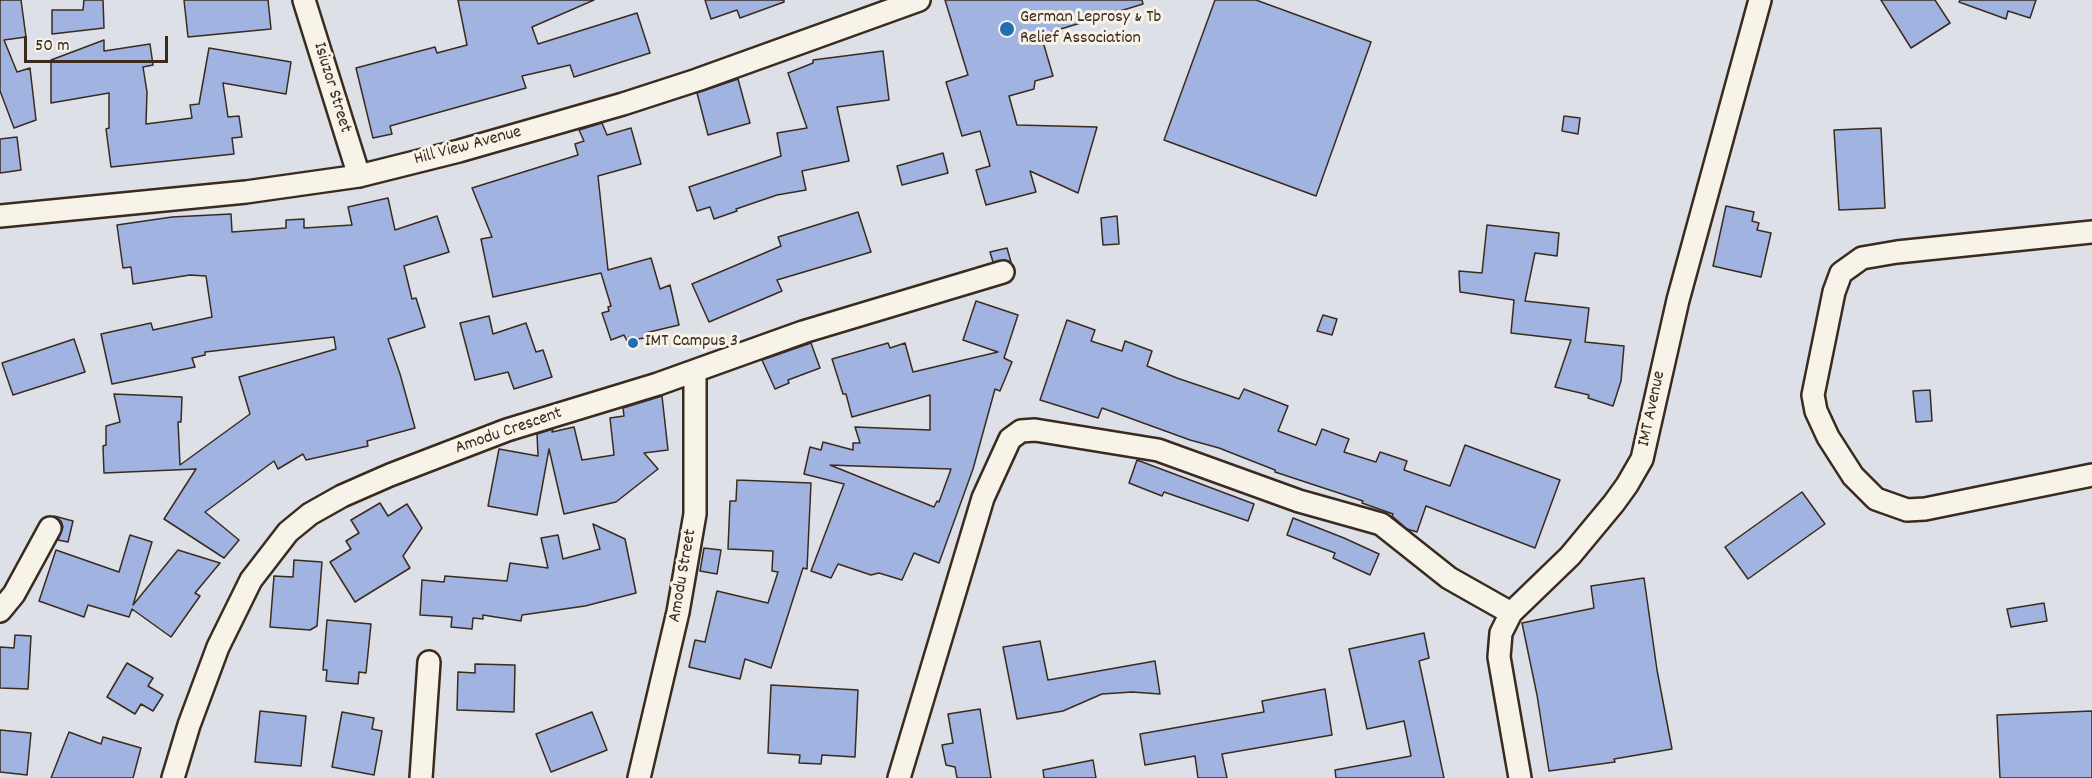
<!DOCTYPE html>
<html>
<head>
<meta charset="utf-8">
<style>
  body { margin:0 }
  #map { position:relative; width:2092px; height:778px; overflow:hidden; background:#dde0e6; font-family:Dekko,sans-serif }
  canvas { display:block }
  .scale { position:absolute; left:24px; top:36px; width:144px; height:27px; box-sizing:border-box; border:3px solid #3b2a1e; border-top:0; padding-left:8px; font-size:18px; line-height:21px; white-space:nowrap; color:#3b2a1e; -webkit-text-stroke:4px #f7f3e8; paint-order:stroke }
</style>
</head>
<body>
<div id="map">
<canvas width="2092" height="778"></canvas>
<div class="scale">50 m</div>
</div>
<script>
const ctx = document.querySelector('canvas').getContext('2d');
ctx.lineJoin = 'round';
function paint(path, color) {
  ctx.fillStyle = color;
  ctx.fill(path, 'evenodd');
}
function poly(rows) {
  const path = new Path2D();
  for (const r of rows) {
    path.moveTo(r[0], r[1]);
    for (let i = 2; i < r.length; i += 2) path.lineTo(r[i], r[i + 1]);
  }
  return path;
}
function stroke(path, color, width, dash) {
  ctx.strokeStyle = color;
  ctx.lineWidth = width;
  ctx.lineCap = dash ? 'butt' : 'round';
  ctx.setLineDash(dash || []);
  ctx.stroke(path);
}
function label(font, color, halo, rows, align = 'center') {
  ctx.font = font + ' Dekko,sans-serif';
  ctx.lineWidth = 6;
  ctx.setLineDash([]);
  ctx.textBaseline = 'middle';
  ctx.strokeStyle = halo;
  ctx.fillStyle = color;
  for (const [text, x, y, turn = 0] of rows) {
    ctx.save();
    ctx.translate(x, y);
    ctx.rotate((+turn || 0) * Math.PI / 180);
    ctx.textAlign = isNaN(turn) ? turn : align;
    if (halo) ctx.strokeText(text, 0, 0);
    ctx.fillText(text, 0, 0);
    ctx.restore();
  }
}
const building = poly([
  [0,0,21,0,26,37,4,40,17,72,30,68,36,120,14,128,0,91,0,0],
  [84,0,103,0,104,28,52,34,52,10,83,10,84,0],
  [184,0,268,0,271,29,188,37,184,0],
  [458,0,594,0,532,27,538,44,637,13,650,53,574,77,570,65,522,76,526,88,390,126,392,134,373,138,356,68,435,47,437,53,467,45,458,0],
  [705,0,784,0,784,2,740,18,737,10,711,19,705,0],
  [945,0,1142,0,1143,4,1041,35,1053,76,1035,81,1034,89,1009,96,1017,125,1097,127,1078,193,1030,171,1036,192,986,205,976,170,990,166,980,131,962,136,946,82,968,75,945,0],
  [1215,0,1256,0,1371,42,1316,196,1164,140,1215,0],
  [1881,0,1935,0,1950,23,1911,48,1881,0],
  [1960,0,2036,0,2030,18,2008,11,2006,19,1959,2,1960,0],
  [104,40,104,51,150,44,153,65,143,67,147,92,146,124,192,118,190,105,199,104,209,48,291,62,286,94,223,83,228,117,239,116,242,137,232,138,234,154,111,167,106,129,109,128,109,93,51,103,51,60,104,40],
  [883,51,889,100,837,107,849,161,802,171,806,190,777,195,736,209,737,211,714,219,710,207,697,211,689,187,781,156,777,133,807,128,788,73,813,63,813,60,883,51],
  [738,79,750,123,708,135,697,93,738,79],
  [1564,116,1580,118,1578,134,1562,131,1564,116],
  [602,123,607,135,631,128,641,164,598,176,608,270,651,258,660,289,670,285,679,325,645,333,644,338,627,341,624,335,611,340,602,313,609,311,608,307,611,306,601,273,493,297,481,239,492,237,472,188,578,155,575,144,584,141,579,130,602,123],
  [1881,128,1885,208,1839,210,1834,130,1881,128],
  [17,137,21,170,0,173,0,139,17,137],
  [943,153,948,173,902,185,897,166,943,153],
  [388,198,395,230,437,216,449,252,404,266,412,299,416,298,425,327,388,339,400,374,415,428,367,441,368,446,306,460,303,454,278,469,274,461,205,512,239,540,224,558,164,519,196,469,104,473,103,446,106,445,106,426,120,422,114,394,182,397,181,422,178,422,180,465,250,414,239,377,336,349,334,337,205,352,205,355,192,358,195,367,112,384,101,334,151,323,153,330,212,317,206,276,190,275,133,284,131,267,123,268,117,225,172,217,231,214,232,232,286,228,286,220,304,219,304,228,352,225,348,207,388,198],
  [1726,206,1754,212,1752,221,1759,223,1757,230,1771,233,1761,277,1713,266,1726,206],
  [858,212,871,252,777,280,782,291,709,322,692,284,781,246,778,237,858,212],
  [1117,216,1119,244,1103,245,1101,218,1117,216],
  [1487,225,1559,233,1557,256,1535,253,1525,301,1589,308,1585,342,1624,346,1621,381,1613,406,1588,398,1589,395,1555,387,1571,340,1511,333,1514,300,1460,292,1459,271,1482,273,1487,225],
  [1007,248,1011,262,1005,260,993,262,990,252,1007,248],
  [976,301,1018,315,1004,358,1012,362,1000,391,995,389,973,469,939,563,914,553,902,580,879,573,871,575,838,564,831,578,811,571,844,484,804,474,810,447,821,450,823,442,853,450,853,443,860,443,855,427,930,430,930,395,852,417,846,394,843,394,832,359,888,343,890,348,905,343,913,372,998,352,963,340,976,301],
  [830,465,855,466,951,469,939,502,937,501,934,507,830,465],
  [1323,315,1337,319,1332,335,1317,331,1323,315],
  [489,316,493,334,526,323,536,352,543,350,552,377,514,389,508,372,475,380,460,323,489,316],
  [1067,320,1095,330,1091,341,1122,351,1125,341,1152,351,1147,366,1177,378,1239,399,1244,389,1288,406,1278,431,1316,445,1322,429,1349,439,1344,452,1376,462,1380,452,1407,461,1404,470,1450,486,1465,445,1560,480,1535,548,1426,506,1417,532,1407,529,1392,516,1393,514,1362,503,1363,501,1275,472,1275,470,1219,448,1190,440,1102,408,1098,418,1040,400,1067,320],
  [74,339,85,372,13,395,2,363,74,339],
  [811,343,820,368,788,380,789,383,775,389,762,360,811,343],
  [1930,390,1932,421,1916,422,1913,391,1930,390],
  [662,396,668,450,644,453,658,469,616,502,564,514,549,449,537,515,488,506,499,449,538,456,537,434,553,429,552,432,574,427,582,460,614,455,610,418,624,416,623,408,662,396],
  [1137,460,1254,504,1248,521,1164,492,1162,496,1129,483,1137,460],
  [737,480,811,483,807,569,803,568,771,668,745,659,740,679,689,667,695,640,705,642,717,591,768,603,778,572,772,571,773,551,728,549,730,501,736,501,737,480],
  [1802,492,1825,524,1748,579,1725,547,1802,492],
  [380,503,388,516,407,504,422,528,403,556,410,568,355,602,330,562,351,549,346,541,359,533,351,520,380,503],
  [54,516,73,521,68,542,58,540,63,527,61,521,54,516],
  [1293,518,1344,538,1379,554,1370,575,1333,558,1335,553,1287,535,1293,518],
  [593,524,625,539,636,593,585,606,522,615,521,621,483,615,483,619,473,618,472,629,451,627,452,617,420,615,422,580,444,582,445,576,507,581,510,563,548,568,541,538,558,535,563,559,600,549,593,524],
  [130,535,152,542,133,605,178,550,220,563,195,593,200,596,171,637,132,609,129,617,88,605,84,617,39,601,56,550,119,572,130,535],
  [704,548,721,550,717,574,700,571,704,548],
  [294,560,322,562,317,626,310,630,270,627,274,576,293,577,294,560],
  [1644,578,1657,670,1672,749,1614,759,1615,762,1549,771,1537,695,1522,623,1594,608,1591,586,1644,578],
  [2044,603,2047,621,2011,627,2007,609,2044,603],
  [327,620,371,624,366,673,359,672,358,684,326,681,327,670,323,670,327,620],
  [1424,633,1429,658,1419,661,1444,778,1336,778,1335,770,1411,756,1404,721,1367,729,1349,649,1424,633],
  [15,635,31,636,28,689,0,688,0,647,14,648,15,635],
  [1040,641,1048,680,1155,661,1160,694,1132,692,1102,694,1063,711,1017,719,1003,647,1040,641],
  [127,663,153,678,148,686,163,695,153,711,141,704,135,714,107,697,127,663],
  [475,664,515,665,514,712,457,710,458,672,475,673,475,664],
  [771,685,858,690,855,757,822,755,821,764,799,763,800,755,768,753,771,685],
  [1325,689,1332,735,1222,754,1227,778,1198,778,1195,756,1145,765,1140,734,1264,712,1262,701,1325,689],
  [980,709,991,778,957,778,955,767,946,765,942,745,953,743,948,714,980,709],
  [260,711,306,716,301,766,255,762,260,711],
  [2092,711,2092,778,2000,778,1997,715,2092,711],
  [342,712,374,718,372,729,382,731,374,775,332,767,342,712],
  [592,712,607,750,551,772,536,734,592,712],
  [0,730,31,733,27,775,0,772,0,730],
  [69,732,101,744,103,737,141,748,133,778,51,778,69,732],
  [1093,760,1096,778,1044,778,1043,770,1093,760]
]);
const minor = poly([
  [304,0,359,176],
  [0,216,246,192,359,176,459,151,623,104,697,80,919,0],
  [2092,232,1897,252,1862,258,1841,273,1834,292,1813,395,1816,411,1828,437,1853,476,1876,499,1907,510,1925,509,2092,475],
  [0,611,14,594,50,528],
  [173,778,189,725,218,647,251,580,288,532,310,514,342,496,390,475,507,430,658,384,803,332,1003,272],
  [421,778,429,662],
  [639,778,678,612,695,514,695,371],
  [899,778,983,498,1010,439,1021,431,1035,430,1158,450,1299,501,1381,524,1449,578,1511,613],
  [1520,778,1499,657,1501,633,1511,613,1570,556,1614,503,1627,485,1642,459,1678,300,1760,0]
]);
const markers = [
  [1007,29,8,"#1f6fb2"],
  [633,343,6,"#1f6fb2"]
];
const poiNames = [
  ["German Leprosy & Tb",1020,19],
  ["Relief Association",1020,40],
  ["IMT Campus 3",645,343]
];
const streetNames = [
  ["Isiuzor Street",331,88,73],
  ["Hill View Avenue",468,147,-15],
  ["IMT Avenue",1653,409,-78],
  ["Amodu Crescent",509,432,-19],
  ["Amodu Street",684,576,-80]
];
paint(building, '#a0b3e1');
stroke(building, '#3b2a1e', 1.5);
stroke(minor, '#3b2a1e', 26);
stroke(minor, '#f7f3e8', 21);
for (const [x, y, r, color] of markers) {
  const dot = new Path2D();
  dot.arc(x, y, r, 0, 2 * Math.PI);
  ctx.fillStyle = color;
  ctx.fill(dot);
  stroke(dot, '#f7f3e8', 2);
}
label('18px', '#3b2a1e', '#f7f3e8', poiNames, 'left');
label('18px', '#3b2a1e', '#f7f3e8', streetNames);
</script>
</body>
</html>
